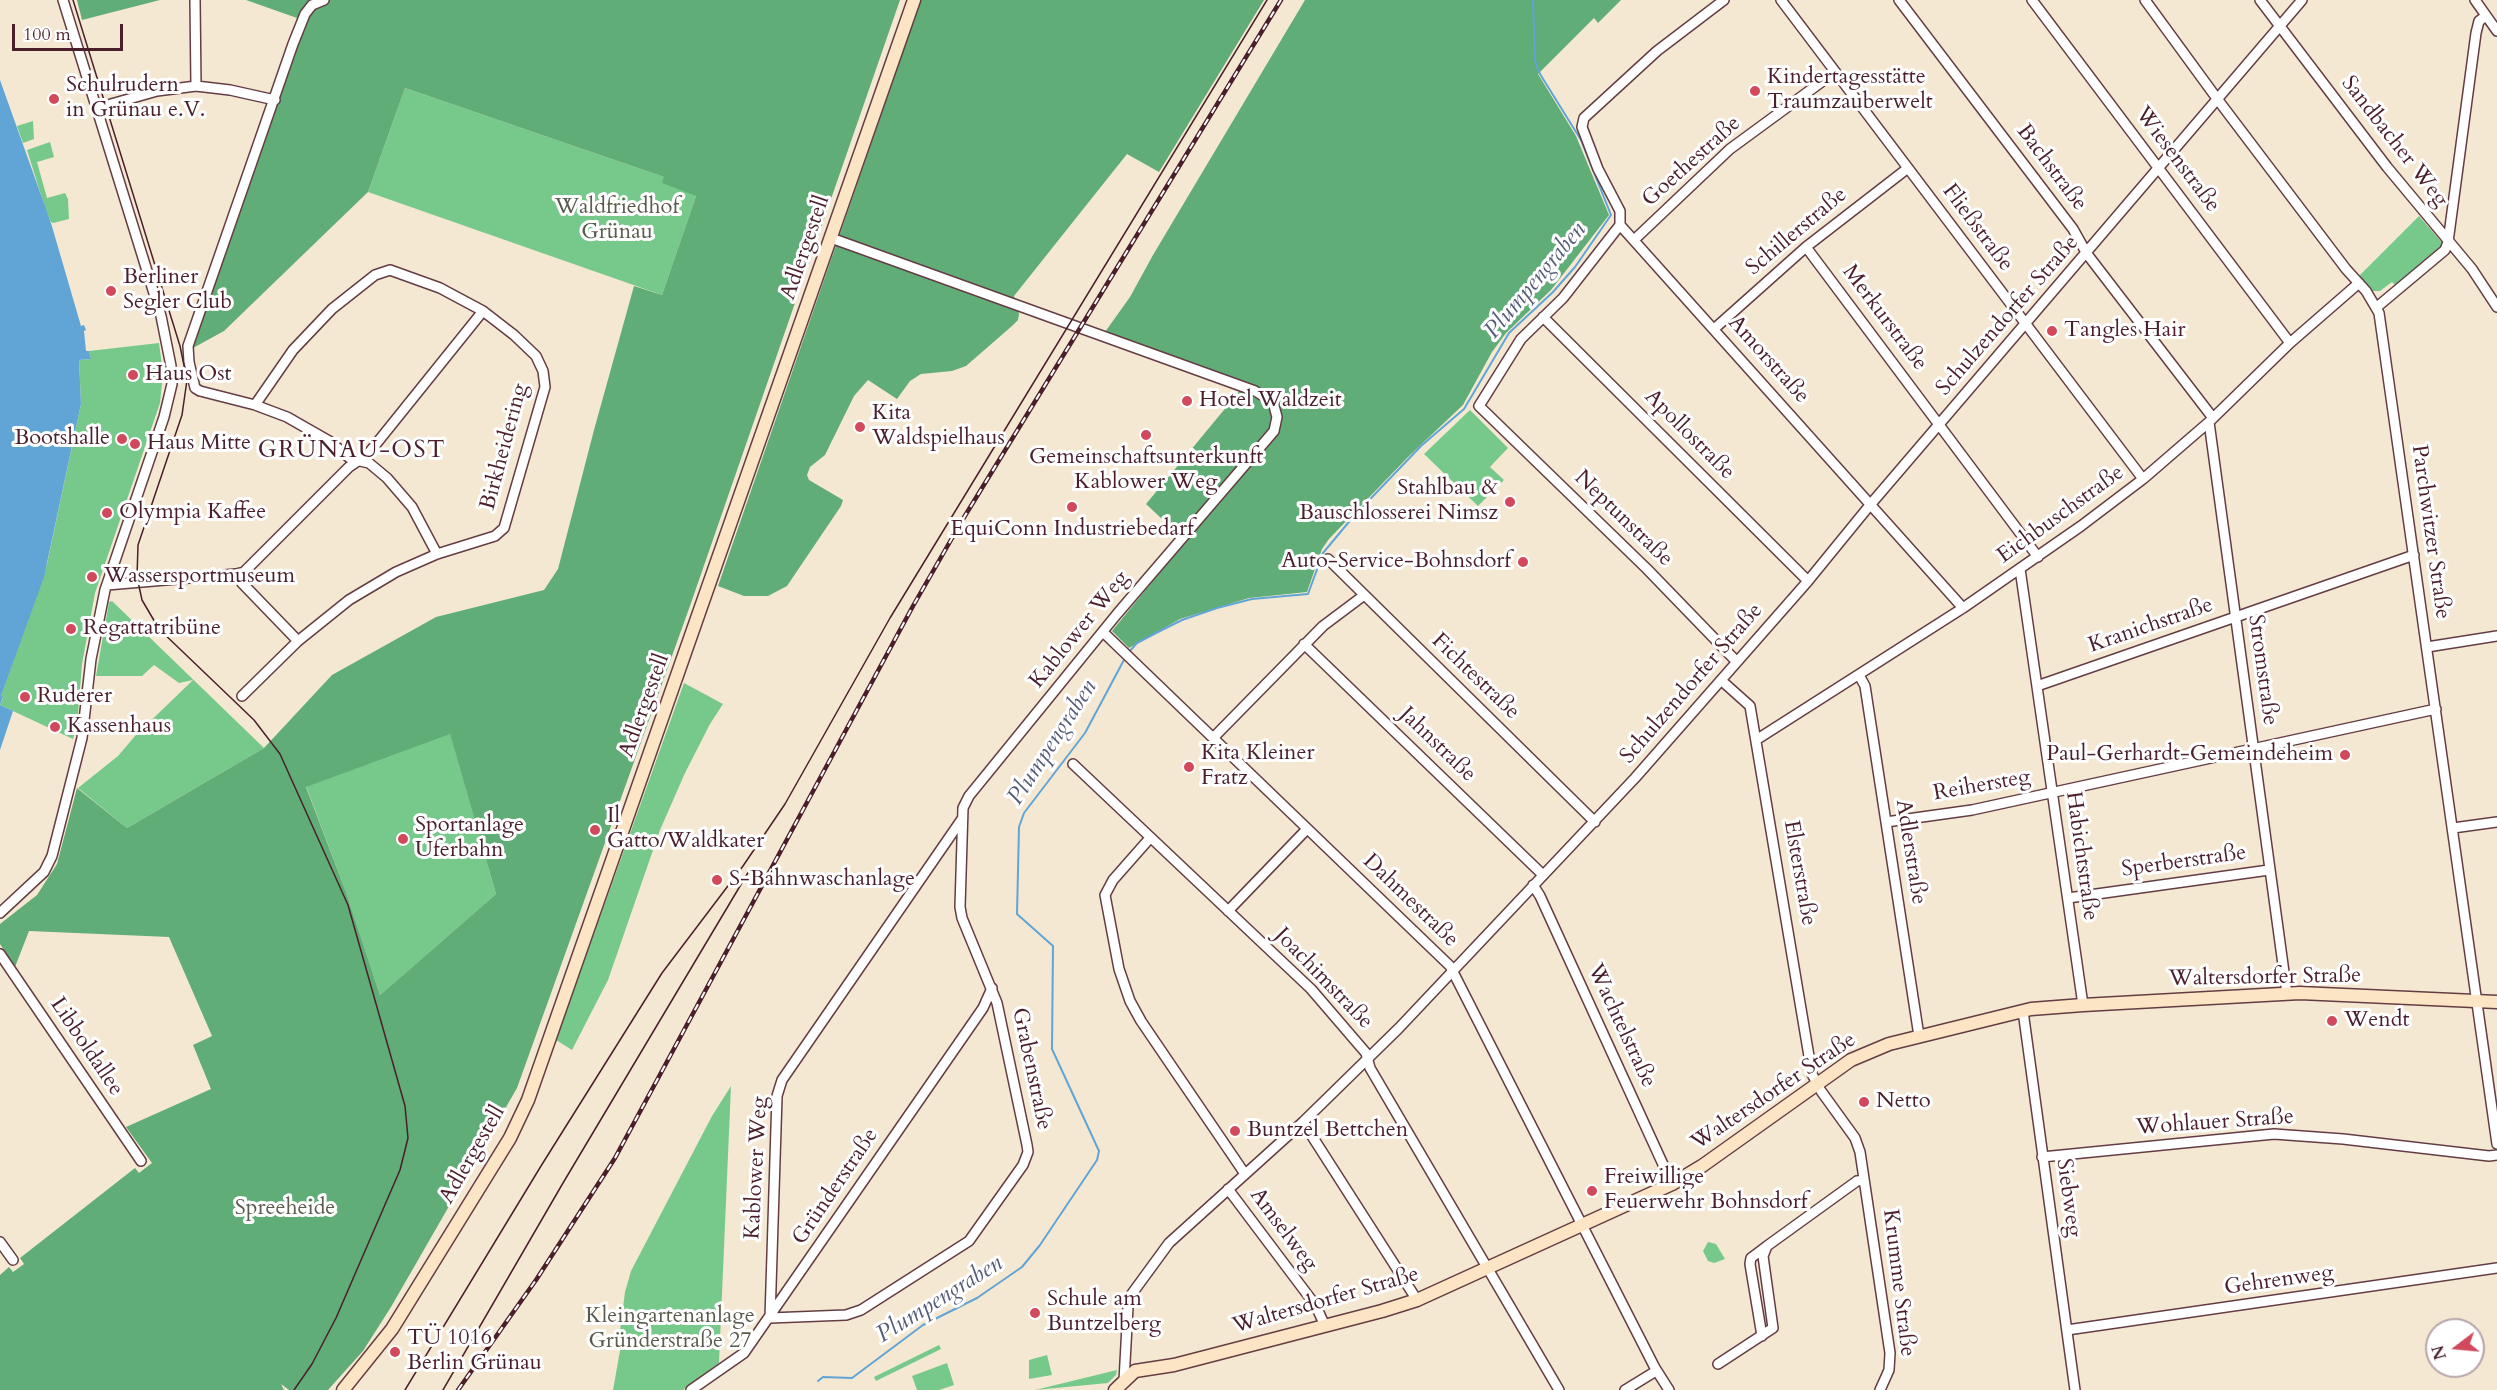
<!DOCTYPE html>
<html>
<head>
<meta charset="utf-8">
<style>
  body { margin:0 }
  #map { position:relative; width:2497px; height:1390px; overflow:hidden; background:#f5e8d2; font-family:Cardo,serif }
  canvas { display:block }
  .north { position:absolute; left:2425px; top:1318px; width:60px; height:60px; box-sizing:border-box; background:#fff; border:2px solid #b7a5aa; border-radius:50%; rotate:254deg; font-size:16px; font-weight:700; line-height:24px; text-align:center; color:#4a1f2b }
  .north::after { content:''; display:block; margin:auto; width:21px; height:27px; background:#d1495b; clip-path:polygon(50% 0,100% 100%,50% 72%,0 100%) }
  .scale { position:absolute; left:12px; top:24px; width:111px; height:27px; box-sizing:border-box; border:3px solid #4a1f2b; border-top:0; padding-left:8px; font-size:18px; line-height:21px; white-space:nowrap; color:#4a1f2b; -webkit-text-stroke:4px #fff; paint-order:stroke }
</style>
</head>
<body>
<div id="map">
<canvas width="2497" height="1390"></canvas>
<div class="north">N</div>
<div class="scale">100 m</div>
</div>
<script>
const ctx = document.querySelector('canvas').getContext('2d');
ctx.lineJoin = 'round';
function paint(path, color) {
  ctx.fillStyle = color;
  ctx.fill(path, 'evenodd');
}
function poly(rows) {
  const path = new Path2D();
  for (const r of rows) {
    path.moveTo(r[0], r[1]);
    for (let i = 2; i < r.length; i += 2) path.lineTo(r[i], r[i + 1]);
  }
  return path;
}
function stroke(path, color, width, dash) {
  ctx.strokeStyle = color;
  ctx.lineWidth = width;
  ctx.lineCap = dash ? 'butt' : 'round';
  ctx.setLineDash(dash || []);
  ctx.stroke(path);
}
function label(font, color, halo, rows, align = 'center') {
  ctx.font = font + ' Cardo,serif';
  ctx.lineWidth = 6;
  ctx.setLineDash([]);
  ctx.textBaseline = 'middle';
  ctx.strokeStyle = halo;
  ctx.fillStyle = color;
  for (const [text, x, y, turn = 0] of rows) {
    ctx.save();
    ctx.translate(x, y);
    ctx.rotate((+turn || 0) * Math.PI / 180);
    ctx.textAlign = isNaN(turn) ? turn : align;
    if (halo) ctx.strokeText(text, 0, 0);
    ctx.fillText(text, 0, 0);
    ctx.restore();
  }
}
const green = poly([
  [405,88,664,177,696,196,662,295,368,192],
  [33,121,34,139,23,143,17,126],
  [50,142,54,157,37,162,47,198,65,193,68,199,69,219,53,223,51,222,45,208,27,150],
  [2419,216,2445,246,2397,287,2392,282,2380,291,2371,291,2359,276],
  [159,343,163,373,160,403,95,593,82,664,77,726,73,739,0,705,3,698,1,696,47,564,81,404,79,360,91,359,89,351],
  [1470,410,1508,448,1490,467,1504,480,1478,506,1424,454],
  [112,601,264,748,127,828,78,788,118,756,135,736,193,680,179,683,154,665,142,676,96,676,109,602],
  [684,683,723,704,710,724,685,773,660,830,608,980,572,1050,556,1040],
  [450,733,496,894,380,995,346,892,306,786],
  [731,1086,719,1363,683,1390,613,1390,621,1345,619,1338,625,1292,631,1271,712,1116],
  [1708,1242,1716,1244,1725,1259,1714,1263,1708,1261,1703,1251],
  [939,1345,941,1349,876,1381,874,1377],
  [1047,1355,1052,1375,1029,1379,1029,1360],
  [947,1363,954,1385,939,1390,917,1390,912,1376],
  [1117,1370,1116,1375,1108,1383,1035,1390]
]);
const forest = poly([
  [77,0,160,0,82,20],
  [246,0,900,0,691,603,517,1088,391,1307,363,1351,328,1390,289,1390,281,1384,284,1390,0,1390,0,1275,9,1267,13,1272,24,1264,20,1258,135,1168,139,1173,152,1163,126,1127,211,1089,193,1045,212,1036,169,937,29,931,15,967,0,944,0,924,37,895,57,864,77,788,127,828,264,748,332,675,436,617,544,590,558,569,594,430,634,286,662,295,696,196,662,183,664,177,405,88,368,192,224,331,193,348,297,18],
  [450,734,496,894,380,995,346,892,306,787],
  [921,0,1264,0,1159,172,1127,154,1014,296,1019,314,1018,320,1012,326,966,366,952,371,921,374,910,381,897,399,868,380,854,396,825,455,810,467,807,475,809,480,843,500,841,506,787,586,768,596,744,596,718,586],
  [1305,0,1621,0,1598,23,1594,18,1538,74,1576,136,1609,215,1551,290,1506,333,1492,352,1463,405,1408,457,1329,539,1322,549,1307,592,1249,598,1180,619,1129,648,1112,631,1184,543,1178,534,1146,504,1238,393,1242,383,1105,332,1130,297,1153,255]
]);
const water = poly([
  [0,80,51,223,81,326,84,325,86,330,84,331,86,351,89,351,91,359,79,360,81,404,44,577,1,696,3,697,0,705,13,711,0,750]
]);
const stream = poly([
  [1128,653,1137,643,1156,633,1182,620,1217,608,1252,599,1308,594,1323,553,1353,517,1421,446,1464,409,1509,333,1553,292,1575,267,1611,215,1581,140,1540,74,1535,61,1533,0],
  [818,1381,823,1377,852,1378,923,1325,977,1298,1022,1267,1040,1245,1097,1160,1099,1151,1052,1049,1053,946,1017,914,1019,827,1024,813,1085,733,1125,658]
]);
const street = poly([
  [195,0,196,86],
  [324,0,312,5,305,14,293,44,188,346,189,362,195,388,200,391,255,405,287,417,329,441,351,459,369,463,387,478,412,507,437,554],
  [1724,0,1657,51,1584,118,1582,127,1598,169,1620,211,1620,225,1963,608],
  [1781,0,2143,479],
  [1899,0,2073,229,2087,254,2213,418],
  [2032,0,2290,343],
  [2145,0,2218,100,2346,269,2366,291,2379,313,2497,1144],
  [2260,0,2387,167,2472,269,2497,307],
  [2475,0,2497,31],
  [97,108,157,91,196,86,230,90,275,100],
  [1620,225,1563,298,1521,339,1479,406,1647,569,1737,662],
  [1634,240,1730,149,1835,72],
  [1806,247,2038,557],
  [2377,307,2445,250,2448,242,2476,33,2479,21,2486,16],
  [1543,317,1808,581],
  [1714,329,1806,247,1908,168],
  [2209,422,2287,994],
  [1328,559,1595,822],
  [2020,569,2083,1005],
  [236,574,242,583,298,641],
  [107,585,236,574,244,572,349,467,368,454,483,311],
  [1104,633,1450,966,1655,1368,1669,1390],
  [1304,644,1543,875],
  [2427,647,2497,636],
  [1859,675,1865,686,1919,1036],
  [1722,681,1750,706,1812,1074,1821,1091,1855,1138,1860,1152,1890,1353,1889,1370,1880,1390],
  [2037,686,2414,555],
  [242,696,298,641,349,600,396,572,437,554,495,536,504,528,545,387,543,371,536,356,514,335,483,311,440,288,390,270,375,275,332,309,293,350,255,405],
  [1213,738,1323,626,1363,596],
  [1756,740,1963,608,2081,526,2143,479,2209,422,2290,343,2359,283],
  [1073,764,1311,989,1366,1053,1370,1068,1559,1390],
  [1886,822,1972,810,2436,709],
  [2453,828,2497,822],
  [1150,838,1113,880,1105,895,1119,969,1130,1001,1141,1021,1245,1174],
  [1533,885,1540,896,1672,1184],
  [2068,898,2269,870],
  [1228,911,1307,829],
  [0,913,44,872,52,856,82,738,91,659,105,590,164,417,172,384,171,366,161,316,63,0],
  [0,954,141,1161],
  [2023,1011,2075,1390],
  [1303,1122,1417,1300],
  [2042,1157,2274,1134,2343,1139,2489,1156,2497,1155],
  [1228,1189,1316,1306,1325,1326],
  [0,1242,13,1260],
  [770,1318,846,1315,861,1310,969,1241,1023,1165,1028,1152,1027,1145,997,1003,962,918,960,907,963,808,969,796,1117,614,1274,431,1277,417,1273,402,1255,391,831,238],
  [770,1318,777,1096,782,1080,962,819],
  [2067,1330,2497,1268],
  [1762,1336,1750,1264,1751,1258,1767,1246],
  [1718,1364,1773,1328,1763,1256,1767,1246,1857,1181,1864,1180],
  [1124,1381,1128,1307,1131,1295,1169,1243,1303,1122,1399,1028,1635,778,1808,581,1870,505,2302,0],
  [691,1390,744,1353,983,1008,992,988],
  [1625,1390,1656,1371]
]);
const secondary = poly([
  [343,1390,392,1329,510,1138,528,1100,914,0],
  [1115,1390,1135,1371,1174,1365,1382,1311,1417,1300,1672,1184,1702,1166,1851,1060,1889,1044,2031,1009,2083,1005,2300,993,2497,1002]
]);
const tram = poly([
  [73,0,180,346,187,380,182,415,138,545,137,577,142,600,159,629,254,720,280,754,348,905,405,1106,408,1138,400,1170,336,1318,312,1364,294,1390],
  [405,1390,541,1166,662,973,743,866,785,804,890,618,1267,0],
  [443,1390,563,1183,749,871]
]);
const rail = poly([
  [458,1390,536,1280,615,1158,913,606,963,519,1281,0]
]);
const markers = [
  [1755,91,6,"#d1495b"],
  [54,99,6,"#d1495b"],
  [111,291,6,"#d1495b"],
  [2052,331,6,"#d1495b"],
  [133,375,6,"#d1495b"],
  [1187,401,6,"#d1495b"],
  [860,427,6,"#d1495b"],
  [1146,435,6,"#d1495b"],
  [122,439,6,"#d1495b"],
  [135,444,6,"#d1495b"],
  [1510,502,6,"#d1495b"],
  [1072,507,6,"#d1495b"],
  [107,513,6,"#d1495b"],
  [1523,562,6,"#d1495b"],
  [92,577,6,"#d1495b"],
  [71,629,6,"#d1495b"],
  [25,697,6,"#d1495b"],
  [55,727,6,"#d1495b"],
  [2345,755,6,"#d1495b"],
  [1189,767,6,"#d1495b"],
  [595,830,6,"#d1495b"],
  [403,839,6,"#d1495b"],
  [717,880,6,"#d1495b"],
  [2332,1021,6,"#d1495b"],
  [1864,1102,6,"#d1495b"],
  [1235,1131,6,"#d1495b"],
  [1592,1191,6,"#d1495b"],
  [1035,1313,6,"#d1495b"],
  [395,1352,6,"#d1495b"]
];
const poiNames = [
  ["Kindertagesstätte",1767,78],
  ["Traumzauberwelt",1767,103],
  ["Schulrudern",66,86],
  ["in Grünau e.V.",66,111],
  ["Berliner",123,278],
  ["Segler Club",123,303],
  ["Tangles Hair",2064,331],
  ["Haus Ost",145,375],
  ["Hotel Waldzeit",1199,401],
  ["Kita",872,414],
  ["Waldspielhaus",872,439],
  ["Bootshalle",110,439,"right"],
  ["Haus Mitte",147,444],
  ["Gemeinschaftsunterkunft",1146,458,"center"],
  ["Kablower Weg",1146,483,"center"],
  ["Stahlbau &",1498,489,"right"],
  ["Bauschlosserei Nimsz",1498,514,"right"],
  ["Olympia Kaffee",119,513],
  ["EquiConn Industriebedarf",1072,530,"center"],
  ["Auto-Service-Bohnsdorf",1511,562,"right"],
  ["Wassersportmuseum",104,577],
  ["Regattatribüne",83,629],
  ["Ruderer",37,697],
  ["Kassenhaus",67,727],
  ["Kita Kleiner",1201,754],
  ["Fratz",1201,779],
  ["Paul-Gerhardt-Gemeindeheim",2333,755,"right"],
  ["Il",607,817],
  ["Gatto/Waldkater",607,842],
  ["Sportanlage",415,826],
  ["Uferbahn",415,851],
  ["S-Bahnwaschanlage",729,880],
  ["Wendt",2344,1021],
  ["Netto",1876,1102],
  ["Buntzel Bettchen",1247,1131],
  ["Freiwillige",1604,1178],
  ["Feuerwehr Bohnsdorf",1604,1203],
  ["Schule am",1047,1300],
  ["Buntzelberg",1047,1325],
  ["TÜ 1016",407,1339],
  ["Berlin Grünau",407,1364]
];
const streetNames = [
  ["Sandbacher Weg",2394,142,52],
  ["Wiesenstraße",2177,160,53],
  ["Goethestraße",1692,162,-42],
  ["Bachstraße",2051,168,53],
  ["Fließstraße",1977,228,53],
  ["Schillerstraße",1797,232,-40],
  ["Adlergestell",806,248,-71],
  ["Schulzendorfer Straße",2008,316,-49],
  ["Merkurstraße",1884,318,53],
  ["Amorstraße",1768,360,48],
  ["Apollostraße",1689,435,45],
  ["Birkheidering",505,447,-75],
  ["Eichbuschstraße",2061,515,-36],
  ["Neptunstraße",1623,519,44],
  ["Parchwitzer Straße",2430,532,82],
  ["Kranichstraße",2151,626,-19],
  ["Kablower Weg",1080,630,-51],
  ["Stromstraße",2262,670,82],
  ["Fichtestraße",1475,677,44],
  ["Schulzendorfer Straße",1692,684,-49],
  ["Adlergestell",645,706,-70],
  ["Jahnstraße",1437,745,44],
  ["Reihersteg",1982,786,-10],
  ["Adlerstraße",1910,852,81],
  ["Habichtstraße",2081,856,82],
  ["Sperberstraße",2184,862,-8],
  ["Elsterstraße",1799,873,80],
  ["Dahmestraße",1410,901,44],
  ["Waltersdorfer Straße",2265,978,-1],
  ["Joachimstraße",1323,979,46],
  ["Wachtelstraße",1621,1026,65],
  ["Libboldallee",86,1047,56],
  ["Grabenstraße",1031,1069,78],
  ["Waltersdorfer Straße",1774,1092,-34],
  ["Wohlauer Straße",2215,1123,-4],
  ["Adlergestell",473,1155,-60],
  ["Kablower Weg",757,1168,-87],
  ["Gründerstraße",836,1187,-56],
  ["Siebweg",2068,1198,82],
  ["Amselweg",1283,1230,53],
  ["Gehrenweg",2279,1281,-8],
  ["Krumme Straße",1898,1283,83],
  ["Waltersdorfer Straße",1326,1301,-16]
];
const parkNames = [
  ["Waldfriedhof",617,208],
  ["Grünau",617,233],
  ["Spreeheide",285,1209],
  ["Kleingartenanlage",670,1317],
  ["Gründerstraße 27",670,1342]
];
const waterNames = [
  ["Plumpengraben",1536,281,-50],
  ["Plumpengraben",1053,743,-57],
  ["Plumpengraben",940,1300,-32]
];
const neighbourhoodNames = [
  ["GRÜNAU-OST",352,451]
];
paint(green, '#77c98b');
paint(forest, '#61ad77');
paint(water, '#61a5d6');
stroke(stream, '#61a5d6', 2);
stroke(street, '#643d44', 12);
stroke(secondary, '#643d44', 15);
stroke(street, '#fff', 9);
stroke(secondary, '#fce5c4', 12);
stroke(tram, '#4a1f2b', 1.5);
stroke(rail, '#4a1f2b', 4.5);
stroke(rail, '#fff', 2, [7]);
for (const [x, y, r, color] of markers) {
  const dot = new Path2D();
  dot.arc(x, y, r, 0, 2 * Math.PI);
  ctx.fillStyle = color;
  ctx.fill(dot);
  stroke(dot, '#fff', 2);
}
label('22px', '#4a1f2b', '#fff', poiNames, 'left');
label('22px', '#4a1f2b', '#fff', streetNames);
label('22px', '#5a5a4d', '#fff', parkNames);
label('italic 24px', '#545b78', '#fff', waterNames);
ctx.letterSpacing = '1.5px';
label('24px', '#4a1f2b', '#fff', neighbourhoodNames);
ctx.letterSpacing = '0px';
</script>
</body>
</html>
